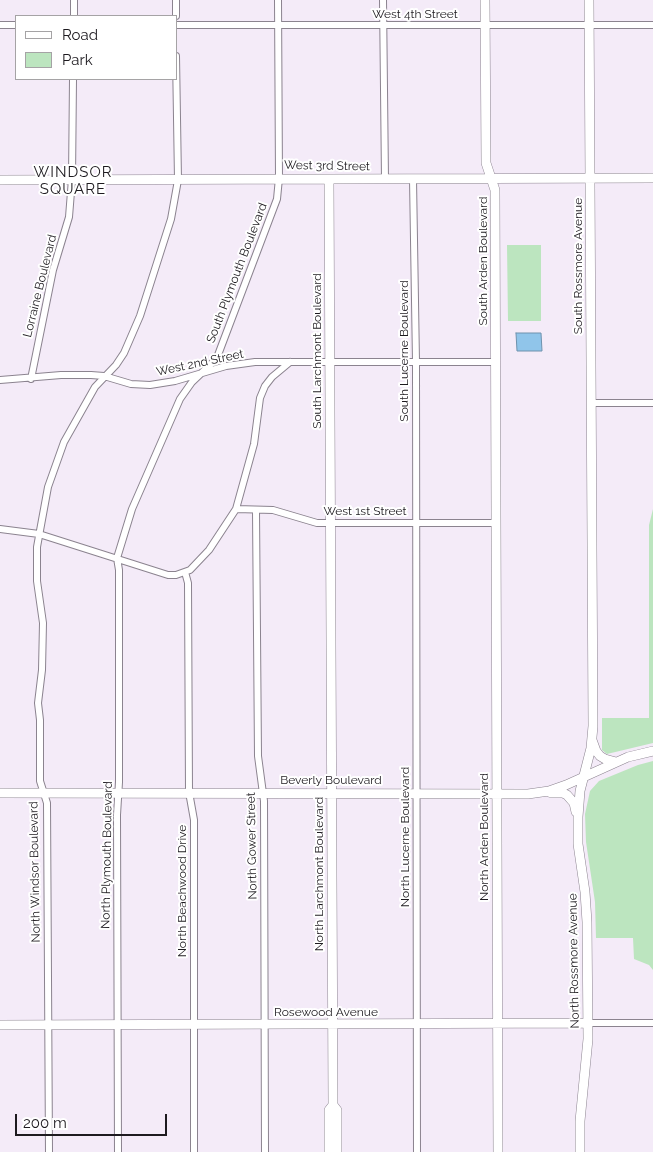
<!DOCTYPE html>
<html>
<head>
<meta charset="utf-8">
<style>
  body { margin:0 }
  #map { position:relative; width:653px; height:1152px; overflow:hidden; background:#f4ebf8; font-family:Raleway,sans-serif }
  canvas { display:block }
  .legend { position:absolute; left:15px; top:15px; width:162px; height:65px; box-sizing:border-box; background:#fff; border:1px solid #a5a3a5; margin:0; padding:6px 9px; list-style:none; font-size:15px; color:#1d1a1f }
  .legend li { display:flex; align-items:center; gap:10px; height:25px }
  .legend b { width:25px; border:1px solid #a5a3a5 }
  .scale { position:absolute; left:15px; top:1114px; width:152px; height:22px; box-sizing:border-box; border:2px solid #1d1a1f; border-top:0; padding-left:6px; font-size:15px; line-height:18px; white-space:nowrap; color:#1d1a1f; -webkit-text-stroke:4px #fff; paint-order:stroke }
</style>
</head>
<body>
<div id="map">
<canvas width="653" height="1152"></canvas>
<ul class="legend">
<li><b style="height:6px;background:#fff"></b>Road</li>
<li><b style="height:14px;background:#bce5bf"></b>Park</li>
</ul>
<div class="scale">200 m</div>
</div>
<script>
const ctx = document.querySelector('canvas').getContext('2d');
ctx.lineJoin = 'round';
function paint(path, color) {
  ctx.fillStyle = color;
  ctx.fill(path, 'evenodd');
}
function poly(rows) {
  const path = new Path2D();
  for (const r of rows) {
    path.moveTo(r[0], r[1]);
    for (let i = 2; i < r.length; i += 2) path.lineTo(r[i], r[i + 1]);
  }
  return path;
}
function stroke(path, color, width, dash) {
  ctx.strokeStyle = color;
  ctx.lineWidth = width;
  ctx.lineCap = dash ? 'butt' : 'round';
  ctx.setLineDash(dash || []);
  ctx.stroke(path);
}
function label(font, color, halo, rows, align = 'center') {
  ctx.font = font + ' Raleway,sans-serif';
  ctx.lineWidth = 4;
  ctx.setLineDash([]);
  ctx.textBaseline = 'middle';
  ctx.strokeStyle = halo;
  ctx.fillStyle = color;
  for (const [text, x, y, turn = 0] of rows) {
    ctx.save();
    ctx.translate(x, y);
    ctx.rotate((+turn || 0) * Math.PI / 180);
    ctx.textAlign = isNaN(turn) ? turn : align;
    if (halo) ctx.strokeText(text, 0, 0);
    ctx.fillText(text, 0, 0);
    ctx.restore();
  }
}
const green = poly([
  [507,245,541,245,541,321,508,321],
  [653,509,653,743,607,754,602,750,602,718,649,718,649,525],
  [653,761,653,970,649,965,634,959,633,938,596,938,595,902,586,842,585,814,590,791,599,781,638,765]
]);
const water = poly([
  [516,333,541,333,542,351,517,351,516,333]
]);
const street = poly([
  [176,0,176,16],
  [383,0,385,179],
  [74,16,74,0],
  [0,25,16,25],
  [176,25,653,25],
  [413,179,416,362,417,1152],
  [31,379,53,270,69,217,72,179,73,79],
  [0,380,61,375,91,375,104,376,131,384,150,385,175,381,226,366,255,362,495,362],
  [591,403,653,403],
  [236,509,273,510,317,523,496,523],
  [256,511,258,756,264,801,265,1152],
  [0,529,39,534,168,575,176,575,190,570,209,550,236,509,254,444,260,398,265,386,272,377,290,362],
  [185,572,188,583,189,792,194,820,194,1152],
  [588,1023,653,1023],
  [49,1152,47,803,40,781,40,720,38,703,42,670,43,623,37,581,37,547,48,487,64,442,95,387,116,365,124,353,140,316,171,219,178,180,176,56],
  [118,1152,117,815,119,782,119,570,117,558,132,509,180,399,192,382,212,363,218,355,277,199,279,178,278,0]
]);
const secondary = poly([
  [485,0,486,163,495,190,498,1152],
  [329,179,333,1105,329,1110,329,1152],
  [0,180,653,178],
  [592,740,596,751,600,756,605,759,616,762],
  [0,793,528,794,549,791,566,785,628,757,653,751],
  [551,793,563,793,567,795,574,803,576,812],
  [0,1025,588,1023],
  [333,1105,337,1110,337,1152],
  [580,1152,580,1121,588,1039,587,922,585,892,578,844,578,817,580,791,591,748,593,726,589,0]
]);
const streetNames = [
  ["West 4th Street",415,14],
  ["West 3rd Street",327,166,1],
  ["South Arden Boulevard",483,261,-90],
  ["South Rossmore Avenue",578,266,-90],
  ["South Plymouth Boulevard",237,273,-69],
  ["Lorraine Boulevard",40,286,-76],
  ["South Larchmont Boulevard",317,351,-90],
  ["South Lucerne Boulevard",404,351,-90],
  ["West 2nd Street",200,363,-12],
  ["West 1st Street",365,511],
  ["Beverly Boulevard",331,780],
  ["North Lucerne Boulevard",405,837,-90],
  ["North Arden Boulevard",484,837,-90],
  ["North Gower Street",252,846,-91],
  ["North Plymouth Boulevard",107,855,-89],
  ["North Windsor Boulevard",35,872,-91],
  ["North Larchmont Boulevard",319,874,-90],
  ["North Beachwood Drive",182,891,-90],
  ["North Rossmore Avenue",574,961,-91],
  ["Rosewood Avenue",326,1012]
];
const quarterNames = [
  ["WINDSOR",73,172],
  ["SQUARE",73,189]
];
paint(green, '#bce5bf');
paint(water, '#90c5ea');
stroke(water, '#6e92ad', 1);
stroke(street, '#8b838f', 8);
stroke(secondary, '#8b838f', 10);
stroke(street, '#fff', 6);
stroke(secondary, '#fff', 9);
label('12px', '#1d1a1f', '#fff', streetNames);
ctx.letterSpacing = '1px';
label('15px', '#1d1a1f', '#fff', quarterNames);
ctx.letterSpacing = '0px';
</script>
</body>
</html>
